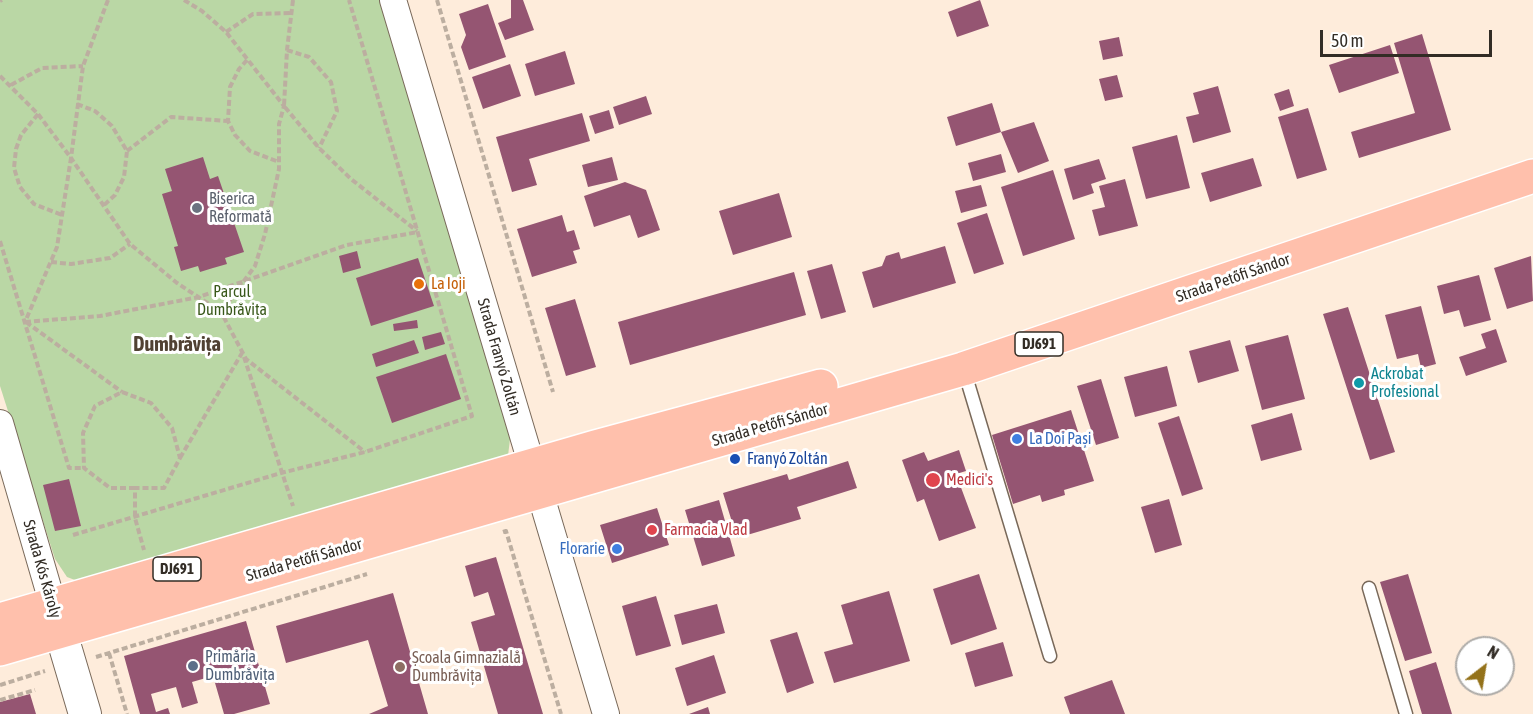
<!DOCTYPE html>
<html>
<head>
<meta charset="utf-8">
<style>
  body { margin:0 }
  #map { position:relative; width:1533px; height:714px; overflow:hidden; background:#feecdb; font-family:"Asap Condensed",sans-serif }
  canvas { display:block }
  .north { position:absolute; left:1455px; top:636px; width:60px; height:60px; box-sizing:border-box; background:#fff; border:2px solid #adaba8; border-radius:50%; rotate:31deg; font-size:16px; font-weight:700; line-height:24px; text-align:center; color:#322c25 }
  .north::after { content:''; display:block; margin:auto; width:21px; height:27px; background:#94721a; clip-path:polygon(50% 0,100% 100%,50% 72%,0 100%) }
  .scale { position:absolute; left:1320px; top:30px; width:172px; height:27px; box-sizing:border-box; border:3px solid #322c25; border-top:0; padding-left:8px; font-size:18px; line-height:21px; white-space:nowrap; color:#322c25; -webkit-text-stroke:4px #fff; paint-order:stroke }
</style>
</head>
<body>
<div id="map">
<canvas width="1533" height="714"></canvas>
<div class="north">N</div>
<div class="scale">50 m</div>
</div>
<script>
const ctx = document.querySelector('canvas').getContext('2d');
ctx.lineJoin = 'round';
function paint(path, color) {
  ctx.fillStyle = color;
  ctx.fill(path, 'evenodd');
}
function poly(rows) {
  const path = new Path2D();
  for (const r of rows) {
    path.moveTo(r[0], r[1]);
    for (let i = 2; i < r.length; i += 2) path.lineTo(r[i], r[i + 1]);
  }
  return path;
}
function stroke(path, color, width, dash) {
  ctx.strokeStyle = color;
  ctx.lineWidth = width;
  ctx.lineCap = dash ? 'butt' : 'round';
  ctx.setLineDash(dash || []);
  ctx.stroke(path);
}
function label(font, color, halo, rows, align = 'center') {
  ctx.font = font + ' "Asap Condensed",sans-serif';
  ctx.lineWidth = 6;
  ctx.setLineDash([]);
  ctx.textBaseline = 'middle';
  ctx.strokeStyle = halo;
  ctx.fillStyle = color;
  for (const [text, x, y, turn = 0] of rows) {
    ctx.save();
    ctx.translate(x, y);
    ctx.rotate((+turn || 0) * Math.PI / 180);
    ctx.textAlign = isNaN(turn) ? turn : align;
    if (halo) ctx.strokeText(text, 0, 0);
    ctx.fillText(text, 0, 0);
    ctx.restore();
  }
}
const green = poly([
  [0,0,390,0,510,439,508,456,88,585,67,577,55,559,0,386]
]);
const building = poly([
  [511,0,523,0,534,30,505,40,498,23,511,18],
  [980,0,989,26,957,37,948,12],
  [488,4,506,57,469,70,461,47,466,35,459,14],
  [1422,34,1451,130,1359,158,1351,132,1415,113,1394,43],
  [1119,37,1123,56,1103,60,1099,41],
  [1390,45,1399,73,1339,93,1329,65],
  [565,51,575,84,535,96,525,64],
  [510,64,521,96,483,109,472,77],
  [1117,75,1123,97,1105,101,1099,79],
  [1218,86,1231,132,1193,143,1186,117,1199,114,1193,93],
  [1289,89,1294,106,1280,111,1274,94],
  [646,96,652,114,619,125,613,107],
  [992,103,1001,132,956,146,947,117],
  [1308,108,1327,170,1297,179,1278,117],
  [609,110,614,128,595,134,589,116],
  [582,113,590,141,529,159,537,185,512,192,496,137],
  [1034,122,1049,161,1018,173,1001,132],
  [1177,135,1190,188,1146,199,1132,147],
  [1001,154,1006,172,973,181,968,163],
  [203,157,210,179,218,176,244,252,225,258,227,264,213,268,200,272,198,266,181,271,174,247,178,246,162,194,172,191,165,169],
  [612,157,618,180,588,187,582,165],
  [1253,158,1262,186,1210,202,1201,173],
  [1099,159,1106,179,1091,184,1094,193,1073,200,1064,169],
  [1053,170,1075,239,1023,256,1001,187],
  [1125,179,1138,226,1099,236,1092,210,1105,207,1099,186],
  [625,182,646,190,660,230,638,238,630,215,594,227,584,196],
  [981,185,987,206,961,213,955,191],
  [779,193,792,237,733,255,719,211],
  [987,213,1004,264,974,274,957,223],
  [562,215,567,232,574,230,580,249,573,251,577,263,532,277,517,229],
  [945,246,956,283,873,308,862,272,882,266,886,256,899,252,901,259],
  [357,251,361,268,343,273,339,256],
  [1531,256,1533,301,1507,309,1494,268],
  [418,258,434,306,371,326,356,278],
  [832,264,846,312,821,319,807,271],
  [794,272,806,315,630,365,618,322],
  [1479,275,1491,320,1464,327,1459,310,1444,314,1437,286],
  [575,299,596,367,566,376,545,308],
  [1421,306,1436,364,1421,368,1418,354,1397,359,1385,315],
  [1348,307,1395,452,1370,460,1323,314],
  [417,320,418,328,394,331,393,324],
  [1496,329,1507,362,1466,376,1459,357,1486,348,1481,334],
  [441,332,445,344,425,350,422,337],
  [1288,335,1305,399,1262,410,1245,346],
  [414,340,419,353,376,367,372,354],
  [1230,340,1239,371,1198,383,1189,351],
  [446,354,461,399,392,423,376,377],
  [1167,366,1177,406,1135,417,1124,377],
  [1101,379,1119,438,1096,445,1077,386],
  [1071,410,1094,481,1064,490,1065,495,1042,502,1040,495,1013,504,992,435],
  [1292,413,1302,450,1261,461,1251,425],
  [1179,416,1203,489,1182,496,1158,423],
  [959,450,966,471,956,474,976,528,939,541,924,499,917,502,902,460,924,452,928,461],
  [848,461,857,488,797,507,801,519,737,538,723,493,787,474,789,480],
  [69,479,81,526,55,531,43,485],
  [1169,499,1182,545,1155,553,1141,507],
  [719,500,735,556,702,566,685,510],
  [657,508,669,545,612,563,600,525],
  [496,557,543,714,498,714,471,622,495,615,488,592,474,597,465,566],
  [979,574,997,629,951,645,933,589],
  [1408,574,1432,653,1405,661,1380,582],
  [889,591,910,661,834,683,824,652,853,644,841,605],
  [393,593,428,714,369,714,388,706,368,640,286,663,276,626],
  [656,596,671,646,636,656,622,606],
  [717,604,725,633,682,645,674,615],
  [246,621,270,704,234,714,224,714,213,676,192,682,198,703,182,708,176,687,151,694,156,712,168,708,170,714,140,714,124,656],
  [797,632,814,683,787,693,770,640],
  [1003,642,1013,676,975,687,965,653],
  [714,655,726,693,687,706,675,668],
  [1436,662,1452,714,1422,714,1409,671],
  [1112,680,1125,714,1070,714,1064,697],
  [30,694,36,714,0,714,0,702],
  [708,707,710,714,689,714]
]);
const path = poly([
  [108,0,83,66,71,158,130,244,177,283,221,312,246,359,365,452],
  [184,0,202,11,226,32,284,106,279,124,279,169,265,234,255,266,221,312],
  [293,0,287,50,284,106,319,148,351,179,417,231],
  [437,0,553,392],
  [0,1,2,0],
  [226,32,253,14,292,13],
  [287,50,309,57,331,82,337,111,319,148],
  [247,60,239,69,230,87,228,121,235,135,250,151,279,162],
  [0,76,38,114,71,158,57,247,25,322],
  [11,85,42,68,83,66],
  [77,104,95,111,112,126,127,151,124,177,115,195,102,207],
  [38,114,21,135,16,149,14,168,20,187,34,204,62,215],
  [127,151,171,117,228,121],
  [0,241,69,468,84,468],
  [51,262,71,264,110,258,130,244],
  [25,322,100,316,199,297,347,245,418,232],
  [26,322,122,392],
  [244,357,293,506],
  [180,458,242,353],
  [135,488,110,488,84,468,83,433,95,406,122,392,151,403,172,428,180,458,164,488,135,488,135,518,144,550],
  [503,532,506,531,561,714],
  [73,535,281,473,365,452,472,416,349,0],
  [109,653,127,714],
  [96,657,367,574],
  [0,685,45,671],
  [0,700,35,690]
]);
const service = poly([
  [964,370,1050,656],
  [1369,588,1406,714]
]);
const minor = poly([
  [393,0,606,714],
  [0,423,53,605]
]);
const tertiary = poly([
  [53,606,85,714]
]);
const primary = poly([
  [0,620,595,447,821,386],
  [0,649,963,369,1533,176]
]);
const markers = [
  [197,208,6,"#6b7280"],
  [419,284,6,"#e8710a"],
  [1359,383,6,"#0f9aa8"],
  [1017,439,6,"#3f7fe0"],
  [735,459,6,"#1a4fb4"],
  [933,480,8,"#e0444e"],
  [652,530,6,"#e0444e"],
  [617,549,6,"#3f7fe0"],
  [193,666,6,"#5c6f8a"],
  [400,667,6,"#8d6e63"]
];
const shields = [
  [1039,344,48],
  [177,569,48]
];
const shieldNames = [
  ["DJ691",1039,344],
  ["DJ691",177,569]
];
const worshipNames = [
  ["Biserica",209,199],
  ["Reformată",209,217]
];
const streetNames = [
  ["Strada Petőfi Sándor",1233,278,-19],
  ["Strada Franyó Zoltán",499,357,74],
  ["Strada Petőfi Sándor",770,425,-16],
  ["Strada Petőfi Sándor",304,560,-16],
  ["Strada Kós Károly",42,569,74]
];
const foodNames = [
  ["La Ioji",431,284]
];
const parkNames = [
  ["Parcul",232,292],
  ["Dumbrăvița",232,310]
];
const cultureNames = [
  ["Ackrobat",1371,374],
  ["Profesional",1371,392]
];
const shopNames = [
  ["La Doi Pași",1029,439],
  ["Florarie",605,549,"right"]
];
const transitNames = [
  ["Franyó Zoltán",747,459]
];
const healthNames = [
  ["Medici's",946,480],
  ["Farmacia Vlad",664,530]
];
const serviceNames = [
  ["Primăria",205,657],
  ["Dumbrăvița",205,675]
];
const educationNames = [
  ["Școala Gimnazială",412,658],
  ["Dumbrăvița",412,676]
];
const quarterNames = [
  ["Dumbrăvița",177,345]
];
paint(green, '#bad7a5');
paint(building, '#955572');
stroke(service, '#79695a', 15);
stroke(minor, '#79695a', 28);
stroke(tertiary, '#79695a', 34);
stroke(primary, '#fff', 36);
stroke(path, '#bcaea0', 4, [6, 3]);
stroke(service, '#fff', 12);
stroke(minor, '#fff', 26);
stroke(tertiary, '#fff', 32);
stroke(primary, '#ffc0ac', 33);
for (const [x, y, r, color] of markers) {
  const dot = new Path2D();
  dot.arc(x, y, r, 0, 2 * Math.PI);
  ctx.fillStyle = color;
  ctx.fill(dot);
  stroke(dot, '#fff', 2);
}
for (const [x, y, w] of shields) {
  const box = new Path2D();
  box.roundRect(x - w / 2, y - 12, w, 24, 4.5);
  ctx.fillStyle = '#fff';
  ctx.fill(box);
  stroke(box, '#322c25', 1.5);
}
label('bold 15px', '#322c25', null, shieldNames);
label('16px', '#5b616d', '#fff', worshipNames, 'left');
label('16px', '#322c25', '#fff', streetNames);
label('16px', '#c56008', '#fff', foodNames, 'left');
label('16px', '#39581a', '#fff', parkNames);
label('16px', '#0d838f', '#fff', cultureNames, 'left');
label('16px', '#366cbe', '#fff', shopNames, 'left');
label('16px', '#164399', '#fff', transitNames, 'left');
label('16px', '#be3a42', '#fff', healthNames, 'left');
label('16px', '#4e5e75', '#fff', serviceNames, 'left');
label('16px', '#785e54', '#fff', educationNames, 'left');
label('bold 20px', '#504133', '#fff', quarterNames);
</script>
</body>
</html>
